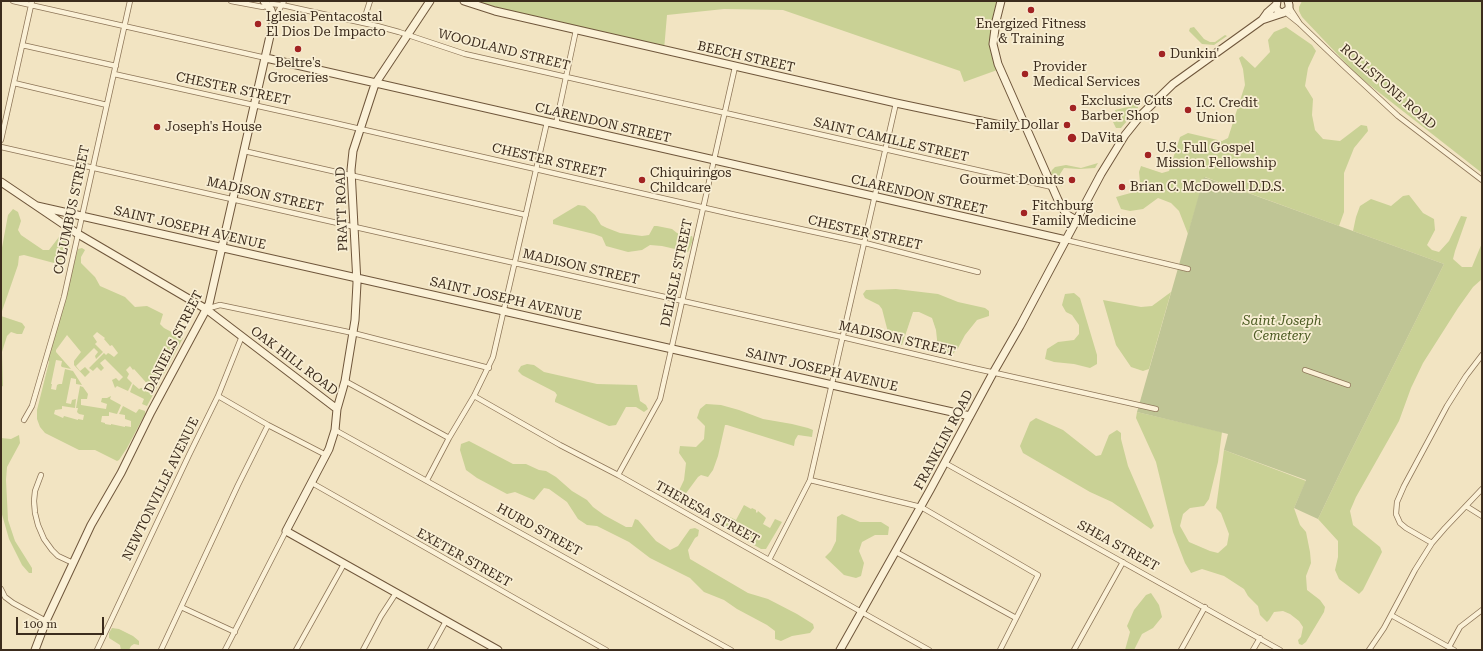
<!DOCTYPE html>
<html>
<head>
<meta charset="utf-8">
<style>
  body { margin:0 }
  #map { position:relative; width:1483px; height:651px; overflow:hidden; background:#f2e4c2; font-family:"Roboto Serif",serif }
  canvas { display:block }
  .frame { position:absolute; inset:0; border:2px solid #3c2c1d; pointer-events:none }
  .scale { position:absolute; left:16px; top:617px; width:88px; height:18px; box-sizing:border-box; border:2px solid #3c2c1d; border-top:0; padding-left:5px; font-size:12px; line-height:14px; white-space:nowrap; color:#3c2c1d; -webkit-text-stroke:3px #f8eed3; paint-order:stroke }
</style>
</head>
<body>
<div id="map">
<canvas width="1483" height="651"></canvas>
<div class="frame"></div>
<div class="scale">100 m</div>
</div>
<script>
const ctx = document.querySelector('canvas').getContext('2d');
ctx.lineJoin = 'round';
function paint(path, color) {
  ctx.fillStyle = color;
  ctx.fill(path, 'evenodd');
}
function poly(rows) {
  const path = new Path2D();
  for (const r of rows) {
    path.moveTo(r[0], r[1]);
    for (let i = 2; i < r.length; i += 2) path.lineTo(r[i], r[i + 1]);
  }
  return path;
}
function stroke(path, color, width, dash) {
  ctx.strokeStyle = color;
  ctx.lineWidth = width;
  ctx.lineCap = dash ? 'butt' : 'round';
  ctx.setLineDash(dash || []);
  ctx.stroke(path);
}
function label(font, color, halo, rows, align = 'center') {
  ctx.font = font + ' "Roboto Serif",serif';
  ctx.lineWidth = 3.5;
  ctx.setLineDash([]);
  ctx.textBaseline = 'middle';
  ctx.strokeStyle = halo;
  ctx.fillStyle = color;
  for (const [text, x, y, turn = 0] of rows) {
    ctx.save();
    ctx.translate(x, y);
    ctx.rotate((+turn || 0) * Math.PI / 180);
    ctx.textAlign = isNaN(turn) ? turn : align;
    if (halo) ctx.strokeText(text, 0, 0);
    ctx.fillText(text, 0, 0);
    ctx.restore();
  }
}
const green = poly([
  [464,1,1001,1,994,33,1000,69,964,82,960,71,783,10,724,9,667,15,664,50],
  [1302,1,1350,1,1353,2,1357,1,1482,1,1482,173,1358,76,1302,17,1299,11,1299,7],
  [1194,27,1204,39,1210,42,1215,42,1225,35,1227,36,1214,45,1202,44,1189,31,1190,28],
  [1286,27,1312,45,1316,51,1308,68,1305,86,1313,99,1312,115,1315,130,1323,139,1340,141,1361,125,1367,126,1368,131,1354,148,1344,173,1344,212,1339,226,1205,177,1188,234,1179,211,1171,203,1158,198,1143,209,1130,211,1121,209,1116,197,1138,191,1140,182,1139,172,1141,166,1162,173,1169,171,1180,137,1188,133,1222,141,1228,138,1245,85,1243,69,1239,58,1242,56,1255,68,1270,52,1268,40,1274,32],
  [1132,101,1138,104,1138,108,1121,128,1116,128,1113,122,1118,120,1115,110,1132,106],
  [1098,163,1095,168,1079,169,1064,168,1060,174,1060,179,1063,183,1061,187,1055,174,1052,175,1051,173,1052,170,1055,167,1066,165,1081,168],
  [1409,195,1423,213,1434,219,1435,230,1427,245,1432,250,1439,252,1449,241,1461,216,1467,217,1455,251,1453,259,1462,267,1472,267,1482,243,1482,279,1473,287,1458,308,1423,363,1411,388,1399,421,1356,497,1350,511,1353,525,1380,547,1382,552,1363,590,1359,594,1339,579,1335,570,1338,557,1338,541,1318,519,1341,471,1444,264,1353,231,1356,217,1360,206,1371,199,1391,206,1403,196],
  [578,205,585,206,595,215,601,225,607,228,620,233,642,236,649,235,654,226,657,226,672,229,677,233,686,236,692,236,693,240,688,252,662,246,650,245,642,250,628,252,606,246,602,237,594,234,553,224,553,220],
  [13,209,18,212,21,221,18,230,21,235,43,250,49,250,62,233,69,239,70,246,63,259,54,263,24,255,19,256,18,265,1,314,1,253,8,215],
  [82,248,85,250,81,257,81,263,95,277,100,286,125,297,135,307,147,306,163,314,160,324,164,328,183,338,147,406,142,404,144,399,130,392,133,384,139,389,141,388,143,388,146,392,151,388,134,369,133,370,130,366,126,370,129,374,127,378,132,383,128,391,117,386,115,388,112,380,116,378,119,381,123,377,105,359,100,363,104,368,101,371,97,367,93,371,89,368,104,353,106,355,108,353,110,354,114,357,118,353,112,345,110,346,104,339,105,338,97,332,93,336,97,342,95,344,103,352,96,359,95,356,98,352,94,348,76,366,80,371,85,367,90,372,85,377,74,365,74,361,81,352,67,335,56,350,56,352,71,369,62,367,61,366,62,361,56,360,51,384,52,384,51,389,56,390,57,385,59,384,62,384,65,369,73,371,82,385,76,384,76,379,71,378,66,403,71,404,72,400,76,399,75,408,62,406,62,409,55,410,54,414,63,418,64,416,78,420,78,419,83,420,84,415,79,414,77,412,78,408,76,408,80,386,83,387,88,394,87,399,81,399,81,405,106,409,107,404,101,402,102,398,107,398,111,396,110,399,121,405,117,414,109,412,109,416,102,416,101,422,105,423,105,424,111,425,111,424,125,427,125,426,131,427,131,421,125,419,125,415,119,414,123,406,136,413,139,409,145,411,145,414,127,448,119,460,117,461,95,450,79,450,45,433,40,427,37,419,37,410,49,362,48,360,78,249],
  [896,289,938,294,958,302,985,308,989,311,989,316,977,320,965,335,958,348,952,355,938,349,936,330,932,318,919,312,913,312,902,345,896,344,890,340,882,309,879,305,865,298,863,294,866,290],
  [1171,292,1149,369,1143,371,1131,367,1116,345,1103,300,1141,307,1152,306],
  [1074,293,1080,298,1097,355,1097,364,1090,368,1074,364,1054,362,1045,359,1047,349,1058,342,1074,340,1079,334,1079,325,1072,315,1066,312,1062,305,1065,294],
  [1,316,22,323,25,327,22,334,17,334,11,332,7,336,2,352,3,386,1,387],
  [527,364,534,365,544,372,597,384,637,385,640,401,646,405,648,409,644,412,636,407,626,407,616,425,609,426,555,402,555,400,557,395,555,392,522,375,518,371,521,366],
  [706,404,721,405,739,410,763,419,792,424,808,428,813,430,812,437,798,435,795,440,794,446,727,425,725,425,718,456,713,470,708,477,701,475,698,477,681,500,677,501,676,497,684,480,686,463,679,453,680,446,696,447,704,439,705,426,697,418,700,409],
  [1137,412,1222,432,1218,462,1209,499,1204,506,1190,508,1183,514,1180,526,1189,542,1210,551,1218,553,1227,545,1229,534,1221,513,1216,508,1224,450,1306,481,1294,508,1300,525,1306,532,1310,552,1311,563,1306,576,1307,590,1320,600,1325,607,1324,612,1306,642,1302,645,1299,644,1298,640,1301,637,1303,627,1299,621,1290,614,1283,611,1274,612,1269,620,1267,622,1260,615,1258,606,1248,596,1244,589,1224,576,1202,569,1191,573,1185,563,1173,532,1156,462,1136,418],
  [1036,418,1063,430,1096,456,1101,455,1109,435,1117,430,1121,433,1121,439,1128,466,1154,526,1151,529,1112,502,1090,492,1023,453,1020,446,1030,422],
  [19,435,20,443,7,467,6,480,8,520,15,541,32,568,32,573,29,573,22,565,9,539,1,511,1,438,11,439],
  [469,441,513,464,526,464,539,470,546,471,556,477,572,491,587,500,593,507,604,515,626,527,632,527,635,519,638,520,656,541,670,550,678,546,690,529,695,528,699,530,698,536,695,538,688,550,690,559,748,593,768,599,797,614,813,624,814,628,810,633,792,636,781,641,775,639,775,631,767,625,737,609,724,600,704,592,690,578,650,558,629,542,597,526,587,525,578,519,567,502,549,489,544,488,534,500,515,492,507,494,477,478,466,470,460,450,461,444],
  [744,505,751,509,752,508,756,510,756,512,757,513,758,511,764,516,766,518,763,524,770,528,775,519,782,522,766,549,761,549,724,528,730,517,736,520],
  [842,514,860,522,881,522,889,527,888,535,875,535,862,542,859,551,864,563,861,576,856,578,844,575,825,557,831,551,836,541,837,517],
  [1151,593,1159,605,1162,617,1153,628,1142,634,1134,650,1125,650,1130,632,1127,626,1134,610,1146,595],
  [112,628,119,629,133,636,139,641,139,645,134,644,131,646,129,650,121,650,120,645,109,638,109,633]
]);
const cemetery = poly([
  [1204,177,1444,264,1341,471,1318,519,1294,508,1306,480,1224,450,1228,434,1137,412]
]);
const street = poly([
  [13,1,266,58],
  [231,1,263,7,271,4,282,5,377,26,399,32,465,54,1052,187],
  [1289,7,1300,24],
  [1285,12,1300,24,1343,65,1398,116,1482,180],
  [274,19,284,1],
  [363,23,370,1],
  [22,45,116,66],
  [114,74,330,122,736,215,865,243,978,272],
  [14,83,107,105],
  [556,124,576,30],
  [1,140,32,1],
  [1,147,842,337,973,368,1156,409],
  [244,151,526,215],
  [1066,240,1188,269],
  [206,309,220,305,320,326,353,333,489,368],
  [1305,370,1348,385],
  [345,381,449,438],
  [218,396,268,425,326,455],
  [474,396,560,445,618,475,929,650],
  [24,420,32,406,64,297,130,1],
  [335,430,731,650],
  [945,463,1280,650],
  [41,475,35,491,34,501,35,513,38,525,44,539,52,550,58,556,73,563],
  [618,475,660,399,735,67],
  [427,480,449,438,474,396,493,357,547,122],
  [810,480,921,507,1038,575,1000,650],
  [312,483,606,650],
  [1466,506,1482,516],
  [1432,543,1406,528,1400,523,1396,514,1397,502,1404,486,1447,406,1466,376,1482,355],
  [896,552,1016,618],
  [769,560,810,480,896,103],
  [1,589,5,597,13,603,46,621],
  [181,607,235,632],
  [1391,615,1454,650],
  [1449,647,1460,627,1482,610],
  [97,650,189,455,218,396,242,336],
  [161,650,238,485,268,425],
  [225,650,286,531],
  [296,650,344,564],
  [363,650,381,616,396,593],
  [430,650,446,621],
  [1074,650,1123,562],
  [1181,650,1205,607],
  [1253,650,1260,638],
  [1369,650,1384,628,1415,570,1432,543,1445,528,1482,489]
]);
const secondary = poly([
  [430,1,375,84,353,151,351,170,357,283,355,320,345,381,337,409,335,430,329,449,286,531,498,650],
  [464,1,495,11,896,103,1005,126,1025,125],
  [1001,1,996,21,993,44,998,64,1058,200,1066,214,1076,220],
  [1277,1,1276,8,1279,12,1283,13,1289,9,1289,5,1288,1],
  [1262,20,1267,13,1275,6],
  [266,58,1066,240],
  [1,182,78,234,206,309,337,409],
  [37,206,970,416],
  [35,650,46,621,91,525,121,473,151,412,209,304,272,27,274,21,271,10,264,1],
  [840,650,930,490,993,373,1020,326,1101,174,1125,135,1141,115,1173,84,1262,20,1283,13]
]);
const markers = [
  [1031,10,4,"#a22323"],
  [258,24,4,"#a22323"],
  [298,49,4,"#a22323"],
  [1162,54,4,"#a22323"],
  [1025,74,4,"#a22323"],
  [1073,108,4,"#a22323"],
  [1188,110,4,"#a22323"],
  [1067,125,4,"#a22323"],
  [157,127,4,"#a22323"],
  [1072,138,5,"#a22323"],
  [1148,155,4,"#a22323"],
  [642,180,4,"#a22323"],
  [1072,180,4,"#a22323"],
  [1122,187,4,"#a22323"],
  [1024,213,4,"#a22323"]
];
const poiNames = [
  ["Iglesia Pentacostal",266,17],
  ["El Dios De Impacto",266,32],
  ["Energized Fitness",1031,24,"center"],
  ["& Training",1031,39,"center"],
  ["Dunkin'",1170,54],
  ["Beltre's",298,63,"center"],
  ["Groceries",298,78,"center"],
  ["Provider",1033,67],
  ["Medical Services",1033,82],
  ["Exclusive Cuts",1081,101],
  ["Barber Shop",1081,116],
  ["I.C. Credit",1196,103],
  ["Union",1196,118],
  ["Family Dollar",1059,125,"right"],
  ["Joseph's House",165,127],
  ["DaVita",1081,138],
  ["U.S. Full Gospel",1156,148],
  ["Mission Fellowship",1156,163],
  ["Chiquiringos",650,173],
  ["Childcare",650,188],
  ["Gourmet Donuts",1064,180,"right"],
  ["Brian C. McDowell D.D.S.",1130,187],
  ["Fitchburg",1032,206],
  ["Family Medicine",1032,221]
];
const streetNames = [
  ["WOODLAND STREET",504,50,14],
  ["BEECH STREET",746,57,13],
  ["ROLLSTONE ROAD",1388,87,41],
  ["CHESTER STREET",233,89,12],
  ["CLARENDON STREET",603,123,13],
  ["SAINT CAMILLE STREET",891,140,13],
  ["CHESTER STREET",549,161,13],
  ["MADISON STREET",265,195,13],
  ["CLARENDON STREET",919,195,13],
  ["PRATT ROAD",342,209,-92],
  ["COLUMBUS STREET",72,210,-78],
  ["SAINT JOSEPH AVENUE",190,228,13],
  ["CHESTER STREET",865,233,13],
  ["MADISON STREET",581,267,13],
  ["DELISLE STREET",677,273,-78],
  ["SAINT JOSEPH AVENUE",506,299,13],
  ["MADISON STREET",897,339,13],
  ["DANIELS STREET",174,342,-63],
  ["OAK HILL ROAD",294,361,37],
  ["SAINT JOSEPH AVENUE",822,370,13],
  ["FRANKLIN ROAD",944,440,-62],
  ["NEWTONVILLE AVENUE",161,489,-64],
  ["THERESA STREET",707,513,29],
  ["HURD STREET",539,530,29],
  ["SHEA STREET",1118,546,29],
  ["EXETER STREET",464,558,29]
];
const parkNames = [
  ["Saint Joseph",1282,321],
  ["Cemetery",1282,336]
];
paint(green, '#c9d195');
paint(cemetery, '#bfc595');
stroke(street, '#8d7558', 6);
stroke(secondary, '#6f563b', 9);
stroke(street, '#fbf1d7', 4.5);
stroke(secondary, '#fbf1d7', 7);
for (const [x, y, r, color] of markers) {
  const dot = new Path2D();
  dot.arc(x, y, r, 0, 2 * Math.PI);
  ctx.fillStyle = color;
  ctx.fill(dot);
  stroke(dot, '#f8eed3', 1.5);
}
label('13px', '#3c2c1d', '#f8eed3', poiNames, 'left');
label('13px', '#3c2c1d', '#f8eed3', streetNames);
label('italic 13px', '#4b5a22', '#f8eed3', parkNames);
</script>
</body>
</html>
